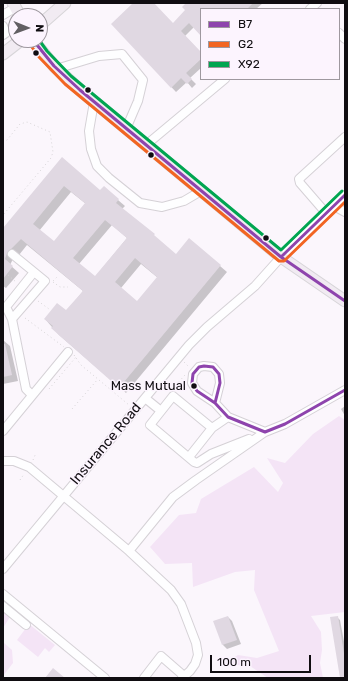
<!DOCTYPE html>
<html>
<head>
<meta charset="utf-8">
<style>
  body { margin:0 }
  #map { position:relative; width:348px; height:681px; overflow:hidden; background:#fbf6fc; font-family:Rubik,sans-serif }
  canvas { display:block }
  .frame { position:absolute; inset:0; border:4px solid #100d11; pointer-events:none }
  .legend { position:absolute; left:200px; top:8px; width:140px; height:72px; box-sizing:border-box; background:#fcf4fe; border:1px solid #9e989f; margin:0; padding:5px 7px; list-style:none; font-size:12px; color:#100d11 }
  .legend li { display:flex; align-items:center; gap:8px; height:20px }
  .legend b { width:20px; border:1px solid #9e989f }
  .north { position:absolute; left:8px; top:8px; width:40px; height:40px; box-sizing:border-box; background:#fcf4fe; border:1px solid #9e989f; border-radius:50%; rotate:91deg; font-size:11px; font-weight:700; line-height:16px; text-align:center; color:#100d11 }
  .north::after { content:''; display:block; margin:auto; width:14px; height:18px; background:#625f63; clip-path:polygon(50% 0,100% 100%,50% 72%,0 100%) }
  .scale { position:absolute; left:210px; top:655px; width:101px; height:18px; box-sizing:border-box; border:2px solid #100d11; border-top:0; padding-left:5px; font-size:12px; line-height:14px; white-space:nowrap; color:#100d11; -webkit-text-stroke:3px #fcf4fe; paint-order:stroke }
</style>
</head>
<body>
<div id="map">
<canvas width="348" height="681"></canvas>
<div class="frame"></div>
<ul class="legend">
<li><b style="height:5px;background:#8e44ad"></b>B7</li>
<li><b style="height:5px;background:#f26522"></b>G2</li>
<li><b style="height:5px;background:#00a651"></b>X92</li>
</ul>
<div class="north">N</div>
<div class="scale">100 m</div>
</div>
<script>
const ctx = document.querySelector('canvas').getContext('2d');
ctx.lineJoin = 'round';
function paint(path, color) {
  ctx.fillStyle = color;
  ctx.fill(path, 'evenodd');
}
function poly(rows) {
  const path = new Path2D();
  for (const r of rows) {
    path.moveTo(r[0], r[1]);
    for (let i = 2; i < r.length; i += 2) path.lineTo(r[i], r[i + 1]);
  }
  return path;
}
function stroke(path, color, width, dash) {
  ctx.strokeStyle = color;
  ctx.lineWidth = width;
  ctx.lineCap = dash ? 'butt' : 'round';
  ctx.setLineDash(dash || []);
  ctx.stroke(path);
}
function label(font, color, halo, rows, align = 'center') {
  ctx.font = font + ' Rubik,sans-serif';
  ctx.lineWidth = 3;
  ctx.setLineDash([]);
  ctx.textBaseline = 'middle';
  ctx.strokeStyle = halo;
  ctx.fillStyle = color;
  for (const [text, x, y, turn = 0] of rows) {
    ctx.save();
    ctx.translate(x, y);
    ctx.rotate((+turn || 0) * Math.PI / 180);
    ctx.textAlign = isNaN(turn) ? turn : align;
    if (halo) ctx.strokeText(text, 0, 0);
    ctx.fillText(text, 0, 0);
    ctx.restore();
  }
}
const green = poly([
  [339,416,345,420,345,612,311,616,321,632,322,650,320,663,323,678,268,678,250,666,223,664,238,655,257,658,279,651,254,590,255,570,235,572,193,587,192,563,165,564,150,547,179,515,196,513,201,499,254,467,278,492,283,483,267,458,285,463,313,434],
  [3,609,10,617,3,628],
  [29,624,55,645,49,652,45,648,38,657,17,640],
  [3,642,12,650,13,663,3,676]
]);
const shadow = poly([
  [135,3,153,3,173,24,187,10,188,3,263,3,256,9,201,9,201,34,194,27,185,36,201,53,201,68,190,78,196,84,192,88,187,82,176,92,112,24],
  [62,159,100,192,104,187,118,200,125,206,122,209,176,255,220,266,227,272,126,393,59,335,45,319,66,312,83,291,27,245,19,255,14,257,10,265,19,273,6,288,3,286,3,230],
  [71,192,86,204,54,243,39,231],
  [112,225,127,238,95,277,79,264],
  [141,264,158,278,137,302,121,288],
  [3,340,10,346,18,381,3,384],
  [345,406,345,416,341,409],
  [228,617,232,621,241,644,227,649,223,645],
  [337,617,340,620,345,647,345,678,341,678]
]);
const building = poly([
  [133,3,154,3,173,23,185,10,182,7,186,3,253,3,247,9,201,9,201,36,189,23,181,31,201,52,201,59,186,73,192,79,187,84,181,78,171,88,111,24],
  [62,157,100,190,104,186,119,199,116,203,155,234,154,235,176,254,189,238,221,265,119,388,51,328,53,326,44,319,57,303,66,310,83,291,21,239,7,253,5,259,13,266,3,279,3,228],
  [64,186,85,203,54,241,33,224],
  [105,220,127,238,95,276,73,258],
  [135,258,157,277,137,301,115,282],
  [3,344,5,344,12,375,3,377],
  [228,616,237,640,222,645,213,621],
  [338,616,345,660,345,678,340,678,330,617],
  [53,668,65,678,45,678]
]);
const path = poly([
  [3,142,7,140,20,124,27,122,50,132,53,152,51,158,3,215],
  [8,275,16,282],
  [53,281,57,277],
  [53,282,60,287,68,287],
  [38,301,49,309],
  [25,318,64,347],
  [74,355,81,365,129,405],
  [184,362,189,367],
  [176,385,185,375],
  [49,389,76,357],
  [72,409,98,379],
  [33,460,36,453],
  [20,480,24,474]
]);
const minor = poly([
  [310,9,317,3],
  [3,15,16,7],
  [3,26,6,33,3,35],
  [339,33,345,39],
  [56,69,99,56,122,54,143,80,138,101,126,129],
  [94,102,89,131,91,149,97,166,109,178,140,203,162,207,184,201,201,191],
  [146,145,225,79],
  [334,206,345,212],
  [326,213,300,183,299,179,345,137],
  [12,254,34,272],
  [12,319,45,281,34,272,6,307,12,319,26,389,32,395],
  [204,366,213,367,219,374,220,383,215,403,197,391,192,383,193,374,199,367,204,366],
  [145,398,161,411],
  [215,403,228,417,265,432],
  [212,428,228,417],
  [3,431,68,352],
  [189,457,212,428,173,396,150,425,194,462,197,463,211,454,249,439],
  [3,461,14,461,29,467,129,551,171,590,181,604,196,643,198,655,195,664,190,671,182,678],
  [129,551,173,497,196,480,265,432,285,424,345,390],
  [3,569,189,345,207,327,255,286,281,257,345,195],
  [3,594,105,678],
  [3,606,26,625],
  [144,678,161,656,184,676]
]);
const major = poly([
  [13,3,20,16],
  [40,25,65,3],
  [33,40,54,66,80,90,281,257,345,301],
  [3,54,21,40]
]);
const bus1 = poly([
  [33,40,54,66,80,90,281,257,345,301],
  [281,257,345,195],
  [204,366,213,367,219,374,220,383,215,403,197,391,192,383,193,374,199,367,204,366],
  [215,403,228,417,265,432,285,424,345,390]
]);
const bus2 = poly([
  [29,43,39,57,65,84,279,261,284,261,345,202]
]);
const bus3 = poly([
  [39,40,47,51,71,76,281,250,342,191]
]);
const markers = [
  [36,53,3.5,"#100d11"],
  [88,90,3.5,"#100d11"],
  [151,155,3.5,"#100d11"],
  [266,238,3.5,"#100d11"],
  [194,386,3.5,"#100d11"]
];
const busNames = [
  ["Mass Mutual",186,386]
];
const streetNames = [
  ["Insurance Road",106,444,-50]
];
paint(green, '#f4e4f6');
paint(shadow, '#0003');
paint(building, '#e0d8e2');
stroke(minor, '#d5d1d6', 10);
stroke(major, '#d7d5d8', 13);
stroke(path, '#d6d4d6', 1, [1, 3]);
stroke(minor, '#fefeff', 8);
stroke(major, '#f1ebf2', 11);
stroke(bus1, '#8e44ad', 3);
stroke(bus2, '#f26522', 3);
stroke(bus3, '#00a651', 3);
for (const [x, y, r, color] of markers) {
  const dot = new Path2D();
  dot.arc(x, y, r, 0, 2 * Math.PI);
  ctx.fillStyle = color;
  ctx.fill(dot);
  stroke(dot, '#fcf4fe', 1.5);
}
label('13px', '#100d11', '#fcf4fe', busNames, 'right');
label('14px', '#100d11', '#fcf4fe', streetNames);
</script>
</body>
</html>
